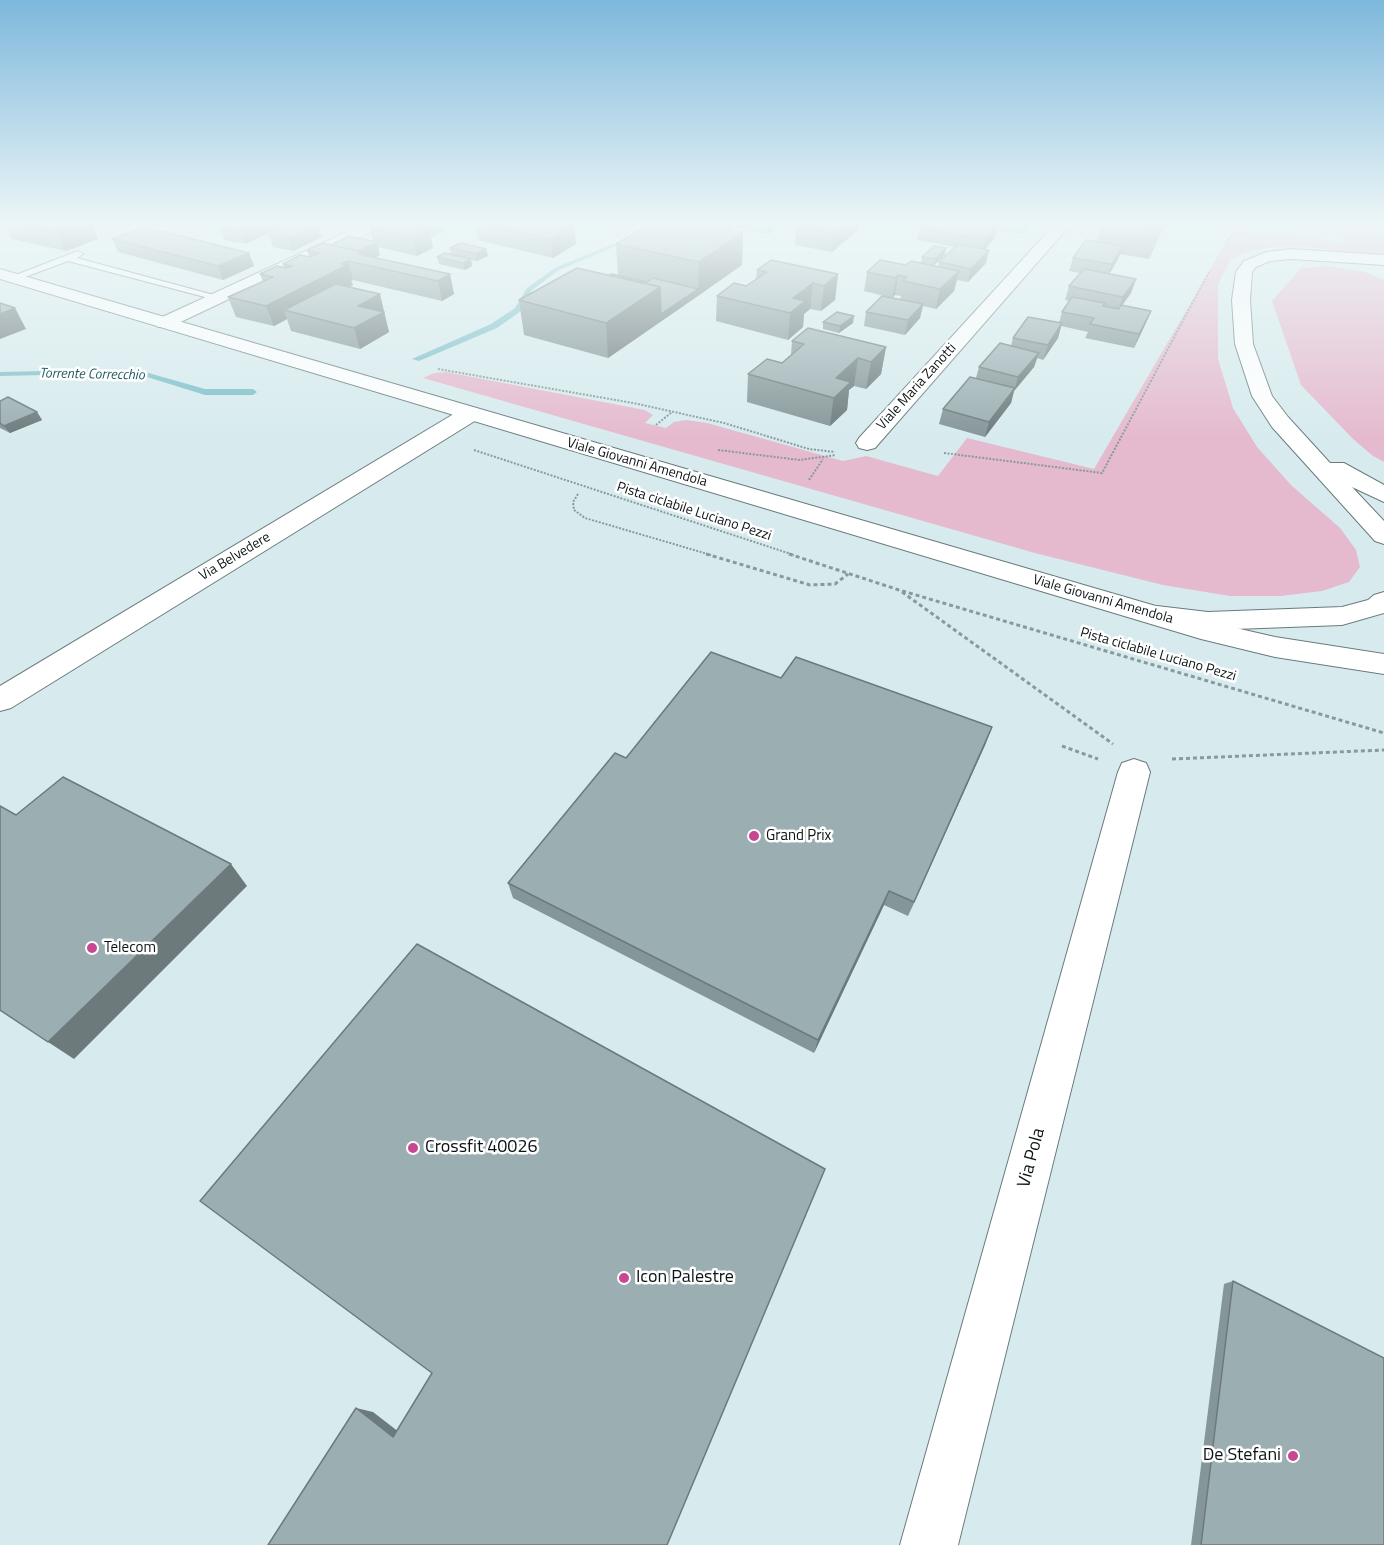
<!DOCTYPE html>
<html>
<head>
<meta charset="utf-8">
<style>
  body { margin:0 }
  canvas { display:block; background:#d7ebee }
</style>
</head>
<body>
<canvas width="1384" height="1545"></canvas>
<script>
const ctx = document.querySelector('canvas').getContext('2d');
ctx.lineJoin = 'round';
function paint(path, color) {
  ctx.fillStyle = color;
  ctx.fill(path, 'evenodd');
}
function poly(rows) {
  const path = new Path2D();
  for (const r of rows) {
    path.moveTo(r[0], r[1]);
    for (let i = 2; i < r.length; i += 2) path.lineTo(r[i], r[i + 1]);
  }
  return path;
}
function stroke(path, color, width, dash) {
  ctx.strokeStyle = color;
  ctx.lineWidth = width;
  ctx.lineCap = dash ? 'butt' : 'round';
  ctx.setLineDash(dash || []);
  ctx.stroke(path);
}
function label(font, color, halo, rows, align = 'center') {
  ctx.font = font + ' "Titillium Web",sans-serif';
  ctx.lineWidth = 5;
  ctx.setLineDash([]);
  ctx.textBaseline = 'middle';
  ctx.strokeStyle = halo;
  ctx.fillStyle = color;
  for (const [text, x, y, turn = 0] of rows) {
    ctx.save();
    ctx.translate(x, y);
    ctx.rotate((+turn || 0) * Math.PI / 180);
    ctx.textAlign = isNaN(turn) ? turn : align;
    if (halo) ctx.strokeText(text, 0, 0);
    ctx.fillText(text, 0, 0);
    ctx.restore();
  }
}
const green = poly([
  [1347,224,1384,224,1384,256,1297,246,1272,247,1247,252,1231,259,1218,284,1218,359,1233,408,1257,447,1291,485,1340,528,1356,550,1360,567,1349,582,1322,591,1280,596,1230,596,1163,585,1035,553,423,378,434,373,446,372,645,410,653,415,645,423,666,428,674,422,686,420,707,423,843,461,866,456,938,476,967,438,1094,469,1236,225,1341,243],
  [1327,266,1365,272,1384,280,1384,462,1373,456,1353,439,1301,385,1272,301,1301,268]
]);
const stream = poly([
  [630,237,635,238,559,270,532,290,521,311,497,328,419,361,412,359,491,324,515,308,527,288,555,268,630,237],
  [89,370,145,372,205,389,253,389,257,392,253,395,205,395,144,376,89,374,0,376,0,372,89,370]
]);
const pathFar1 = poly([
  [1226,243,1232,234,1243,232],
  [438,369,633,403,724,423,809,449,835,452],
  [656,425,672,412],
  [474,450,794,555],
  [718,450,800,460,836,455],
  [944,453,1102,473,1210,270],
  [809,480,823,459],
  [578,494,573,502,574,510,585,518,711,555]
]);
const path = poly([
  [706,554,810,585,835,584,848,574],
  [789,554,899,590,1384,733],
  [902,592,1113,744],
  [1062,746,1098,759],
  [1172,759,1384,750]
]);
const service = poly([
  [78,251,83,254,77,258,225,298,220,301,68,261,17,280,8,278,78,251]
]);
const minor = poly([
  [364,224,384,224,381,227,170,327,158,327,155,323,158,319,364,224],
  [1055,224,1071,224,875,448,867,450,859,448,856,443,859,438,1055,224],
  [470,408,478,409,481,414,478,419,11,708,0,711,0,686,462,409,470,408],
  [1134,759,1146,763,1150,772,958,1545,900,1545,1118,772,1122,763,1134,759]
]);
const primary = poly([
  [0,269,1214,623,1275,637,1384,654,1384,674,1275,657,1201,639,0,279,0,269]
]);
const trunk = poly([
  [1291,249,1384,255,1384,265,1291,259,1270,261,1256,267,1252,272,1250,300,1253,344,1272,396,1288,417,1330,463,1344,463,1384,485,1384,502,1352,487,1384,521,1384,544,1375,541,1272,427,1252,396,1235,344,1232,300,1236,272,1244,261,1267,252,1291,249],
  [1384,592,1384,613,1342,625,1208,630,1157,624,1147,621,1143,615,1147,609,1157,606,1208,612,1342,607,1368,600,1374,595,1384,592]
]);
const wall = poly([
  [4,224,91,224,98,239,66,251,12,239],
  [257,224,276,224,278,229,245,244,224,240,219,228],
  [288,224,329,224,319,229,322,237,293,251,273,247,269,235,289,225],
  [378,224,445,224,444,225,445,230,432,237,430,236,433,248,417,256,378,247,380,255,375,258,450,274,454,294,442,301,353,280,351,281,353,285,349,287,385,314,384,315,389,332,360,349,291,331,287,319,274,326,236,317,228,297,263,282,260,274,284,268,283,264,309,257,307,250,331,245,373,241,370,228],
  [475,224,568,224,576,244,553,258,478,240],
  [712,224,781,224,768,234,734,227,729,230,743,233,742,265,608,358,524,335,519,300,609,275,618,275,616,244,712,227],
  [997,224,1032,224,1023,234,997,230,994,239,985,249,989,250,986,263,968,282,957,280,954,291,936,309,923,306,920,318,905,335,864,326,866,312,900,299,901,296,895,295,892,298,864,291,867,272,921,263,922,257,945,255,933,266,938,267,939,262,955,247,917,240,919,228,996,226],
  [1102,224,1167,224,1159,236,1149,259,1120,254,1118,259,1109,274,1136,279,1131,293,1122,305,1151,311,1145,325,1134,348,1085,338,1088,332,1061,326,1058,338,1043,360,1037,358,1034,367,1014,391,1011,403,985,437,939,424,943,409,976,378,979,367,1011,346,1013,338,1059,323,1062,312,1069,301,1065,300,1069,286,1080,273,1069,271,1073,258,1096,242],
  [1250,224,1265,224,1264,226],
  [796,226,859,229,832,252,795,245],
  [112,239,249,253,254,266,223,280,118,252],
  [450,248,486,249,488,256,477,261,471,260,472,266,465,270,439,264,437,257,451,255],
  [757,270,838,274,835,300,821,311,810,309,804,314,803,327,788,340,716,321,717,296,746,286,756,279],
  [823,322,853,323,839,333,823,329],
  [792,341,886,347,881,374,866,389,854,386,849,390,847,410,830,426,747,402,748,374,782,363,791,355],
  [0,401,37,412,42,420,10,433,0,428],
  [781,678,986,743,908,916,884,905,814,1053,513,898,508,883,626,758],
  [1233,1281,1384,1545,1191,1545,1224,1284]
]);
const shadedWall = poly([
  [79,224,91,224,98,239,66,251,56,232],
  [257,224,276,224,278,229,245,244,241,232],
  [307,224,329,224,319,229,322,237,293,251,289,238],
  [422,224,426,224,428,230,429,229,433,248,417,256,413,237,417,227],
  [430,224,445,224,444,225,445,230,432,237],
  [729,224,734,224,734,227,729,231],
  [768,224,781,224,768,234],
  [845,224,859,224,859,229,832,252,834,233],
  [1025,224,1032,224,1023,234],
  [1162,224,1167,224,1159,236,1149,259],
  [574,225,576,244,553,258,551,239],
  [997,226,994,239,982,253,985,239],
  [743,233,742,265,698,296,699,262],
  [377,242,380,255,366,262,353,254],
  [1123,246,1118,259,1107,278,1112,264],
  [946,248,945,255,933,266,935,259],
  [486,249,488,256,477,261,476,254],
  [989,250,986,263,968,282,971,269],
  [249,253,254,266,223,280,218,266],
  [471,259,472,266,465,270,463,263],
  [348,261,353,280,351,281,353,285,298,314,284,310,287,319,274,326,266,306],
  [959,271,954,291,936,309,940,289],
  [450,274,454,294,442,301,438,281],
  [838,274,835,300,821,311,824,286],
  [898,275,895,295,892,298,896,278],
  [1136,279,1131,293,1118,311,1123,297],
  [813,283,810,309,804,314,803,327,788,340,790,313,793,298],
  [660,287,698,289,698,296,608,358,606,323],
  [380,294,389,332,360,349,354,328,358,306],
  [923,304,920,318,905,335,908,320],
  [15,308,26,329,0,339,0,314],
  [1151,311,1145,325,1134,348,1139,334],
  [854,316,853,323,839,333,840,326],
  [1062,323,1058,338,1043,360,1048,345],
  [886,347,881,374,866,389,871,362],
  [1039,353,1034,367,1014,391,1011,403,985,437,989,422,1015,389,1018,377],
  [858,358,854,386,849,390,847,410,830,426,836,378],
  [37,412,42,420,10,433,4,426],
  [992,727,986,743,908,916,914,902],
  [231,864,247,886,74,1059,48,1042],
  [889,891,884,905,814,1053,818,1040],
  [356,1408,373,1412,408,1439,393,1437]
]);
const building = poly([
  [20,224,79,224,56,232,20,224],
  [227,224,257,224,241,232,219,228,227,224],
  [292,224,318,224,289,238,269,235,292,224],
  [378,224,422,224,417,227,429,229,413,237,370,228,378,224],
  [485,224,568,224,574,225,551,239,485,224],
  [651,224,700,224,743,233,699,262,616,244,651,224],
  [799,224,845,224,834,233,796,226,799,224],
  [923,224,983,224,997,226,985,239,919,228,923,224],
  [1144,224,1162,224,1161,227,1144,224],
  [145,227,249,253,218,266,112,239,145,227],
  [349,236,377,242,359,251,331,245,349,236],
  [1086,240,1123,246,1112,264,1073,258,1086,240],
  [323,243,363,252,358,254,450,274,438,281,348,261,341,264,347,265,266,306,228,297,273,277,260,274,277,266,287,268,292,266,283,264,300,255,310,257,319,253,307,250,323,243],
  [461,243,486,249,476,254,450,248,461,243],
  [958,244,989,250,971,269,939,262,958,244],
  [934,246,946,248,935,259,922,257,934,246],
  [445,253,471,259,463,263,437,257,445,253],
  [771,260,838,274,824,286,813,283,793,298,805,301,790,313,717,296,734,283,746,286,767,272,757,270,771,260],
  [880,260,906,265,911,261,959,271,940,289,903,281,907,277,898,275,896,278,867,272,880,260],
  [577,268,660,287,606,323,519,300,577,268],
  [1084,269,1136,279,1123,297,1069,286,1084,269],
  [612,274,647,282,653,278,698,289,661,314,660,287,609,275,612,274],
  [336,284,380,294,358,306,384,312,354,328,284,310,336,284],
  [882,296,923,304,908,320,866,312,882,296],
  [1072,297,1105,303,1103,306,1119,309,1121,305,1151,311,1139,334,1090,324,1094,318,1062,312,1072,297],
  [0,303,15,308,0,314,0,303],
  [837,312,854,316,840,326,823,322,837,312],
  [1028,317,1062,323,1048,345,1013,338,1028,317],
  [808,328,886,347,871,362,858,358,836,378,851,382,834,398,748,374,767,359,782,363,804,344,792,341,808,328],
  [1000,343,1039,353,1018,377,979,367,1000,343],
  [970,377,1015,388,989,422,943,409,970,377],
  [8,397,37,412,4,426,0,423,0,401,8,397],
  [711,652,781,678,796,657,992,727,914,902,889,891,818,1040,508,883,615,753,626,758,711,652],
  [63,777,231,864,48,1042,0,1010,0,806,16,815,63,777],
  [417,944,825,1169,667,1545,268,1545,356,1408,393,1437,432,1373,200,1201,417,944],
  [1233,1281,1384,1358,1384,1545,1201,1545,1233,1281]
]);
const markers = [
  [754,836,6,"#c74792"],
  [92,948,6,"#c74792"],
  [413,1148,6,"#c74792"],
  [624,1278,6,"#c74792"],
  [1293,1456,6,"#c74792"]
];
const farWaternames = [
  ["Torrente Correcchio",92,375,1]
];
const farStreetnames = [
  ["Viale Maria Zanotti",917,387,-48],
  ["Viale Giovanni Amendola",637,463,16],
  ["Pista ciclabile Luciano Pezzi",694,512,18],
  ["Via Belvedere",235,557,-31],
  ["Viale Giovanni Amendola",1103,600,16],
  ["Pista ciclabile Luciano Pezzi",1158,655,16]
];
const poiNames = [
  ["Grand Prix",766,836],
  ["Telecom",104,948]
];
const nearPoinames = [
  ["Crossfit 40026",425,1148],
  ["Icon Palestre",636,1278],
  ["De Stefani",1281,1456,"right"]
];
const nearStreetnames = [
  ["Via Pola",1032,1158,-75]
];
paint(green, '#e5b9ce');
paint(stream, '#7cbfc9');
stroke(service, '#697b7d', 2);
stroke(minor, '#697b7d', 2);
stroke(primary, '#697b7d', 2);
stroke(trunk, '#697b7d', 2);
stroke(pathFar1, '#8a9a9c', 2, [2, 1.5]);
stroke(path, '#8a9a9c', 3, [4, 3]);
paint(service, '#fff');
paint(minor, '#fff');
paint(primary, '#fff');
paint(trunk, '#fff');
paint(wall, '#859698');
paint(shadedWall, '#6c7a7c');
paint(building, '#9baeb1');
stroke(building, '#6c7a7c', 1.5);
const sky = ctx.createLinearGradient(0, 0, 0, 440);
sky.addColorStop(0, '#7db8dc');
sky.addColorStop(0.51, '#edf6f7');
sky.addColorStop(1, '#edf6f700');
ctx.fillStyle = sky;
ctx.fillRect(0, 0, 1384, 440);
for (const [x, y, r, color] of markers) {
  const dot = new Path2D();
  dot.arc(x, y, r, 0, 2 * Math.PI);
  ctx.fillStyle = color;
  ctx.fill(dot);
  stroke(dot, '#fff', 2);
}
label('italic 14px', '#225a62', '#fff', farWaternames);
label('14px', '#0c1314', '#fff', farStreetnames);
label('15px', '#0c1314', '#fff', poiNames, 'left');
label('18px', '#0c1314', '#fff', nearPoinames, 'left');
label('18px', '#0c1314', '#fff', nearStreetnames);
</script>
</body>
</html>
